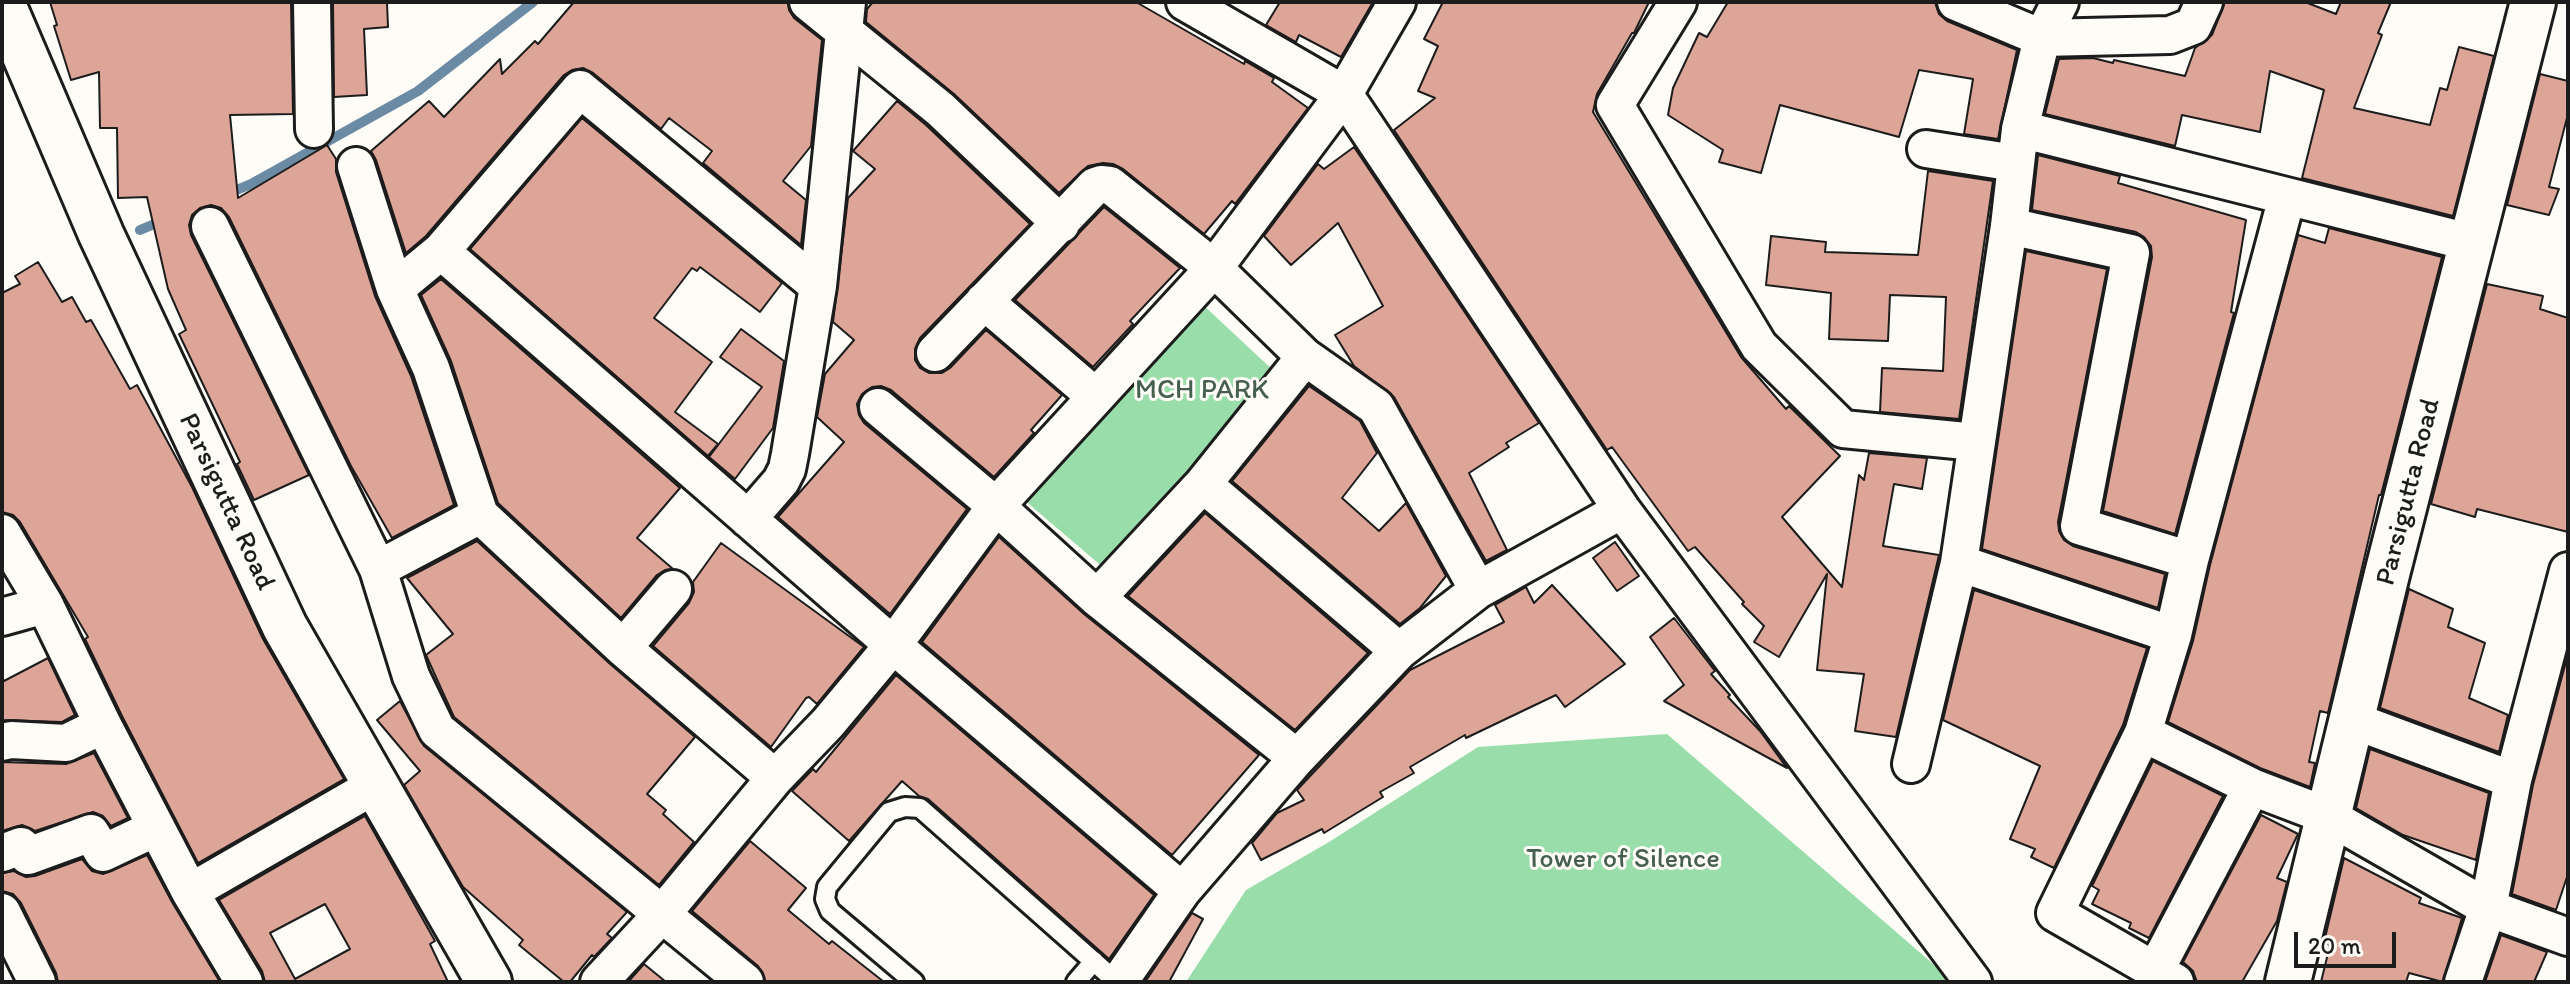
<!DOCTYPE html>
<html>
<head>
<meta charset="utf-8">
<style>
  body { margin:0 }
  #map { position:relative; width:2570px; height:984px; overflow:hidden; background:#fdfcf7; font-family:Itim,sans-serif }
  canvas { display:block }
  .frame { position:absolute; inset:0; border:4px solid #1c1c1c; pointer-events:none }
  .scale { position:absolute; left:2294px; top:932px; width:102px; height:36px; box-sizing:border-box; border:4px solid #1c1c1c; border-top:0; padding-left:10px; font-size:24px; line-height:28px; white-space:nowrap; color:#1c1c1c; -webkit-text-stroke:6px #fdfcf7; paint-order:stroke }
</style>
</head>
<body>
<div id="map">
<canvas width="2570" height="984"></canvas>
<div class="frame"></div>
<div class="scale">20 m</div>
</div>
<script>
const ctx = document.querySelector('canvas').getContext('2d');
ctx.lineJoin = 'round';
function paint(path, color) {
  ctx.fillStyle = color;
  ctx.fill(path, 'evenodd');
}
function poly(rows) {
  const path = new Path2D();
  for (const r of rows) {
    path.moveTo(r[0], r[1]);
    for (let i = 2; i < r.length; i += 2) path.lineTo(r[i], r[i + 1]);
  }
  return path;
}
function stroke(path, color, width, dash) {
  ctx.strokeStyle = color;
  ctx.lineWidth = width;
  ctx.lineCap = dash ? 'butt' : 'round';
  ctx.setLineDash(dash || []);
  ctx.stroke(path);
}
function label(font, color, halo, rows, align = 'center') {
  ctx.font = font + ' Itim,sans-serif';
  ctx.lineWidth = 6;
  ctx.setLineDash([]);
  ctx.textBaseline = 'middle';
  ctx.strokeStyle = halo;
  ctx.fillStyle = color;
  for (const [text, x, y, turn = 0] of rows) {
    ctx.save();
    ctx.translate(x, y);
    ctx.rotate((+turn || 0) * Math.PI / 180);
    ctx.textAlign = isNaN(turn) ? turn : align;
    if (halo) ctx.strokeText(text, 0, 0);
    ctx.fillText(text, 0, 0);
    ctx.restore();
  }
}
const green = poly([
  [1200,302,1292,388,1112,575,1016,493],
  [1667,734,1954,982,1186,982,1246,890,1329,842,1478,747]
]);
const stream = poly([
  [227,194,251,184,418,91,533,2],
  [140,230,164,220]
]);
const building = poly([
  [50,2,291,2,293,114,230,115,238,198,327,145,336,159,336,172,375,296,411,376,454,505,392,538,351,466,229,217,221,208,211,205,200,208,192,215,189,225,191,235,309,475,254,500,237,464,240,462,179,334,186,330,168,289,147,197,118,198,117,128,100,128,99,72,71,80,54,26,57,25,50,2],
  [333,2,387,2,388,27,364,29,367,95,334,97,333,2],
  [574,2,788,2,789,10,794,18,822,40,811,146,783,181,806,200,801,245,703,163,712,151,669,118,661,129,593,73,583,68,572,70,564,75,426,236,406,253,376,160,371,151,429,101,444,117,500,59,502,74,535,41,538,44,574,2],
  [873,2,1136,2,1244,64,1245,61,1274,78,1272,82,1308,108,1235,204,1232,201,1204,234,1123,169,1113,164,1103,163,1088,166,1059,193,954,94,866,22,867,9,873,2],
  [1280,2,1373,2,1341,57,1299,35,1296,42,1266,25,1280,2],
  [1443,2,1649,2,1634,33,1632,33,1597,94,1593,112,1741,357,1786,409,1789,406,1840,456,1782,517,1842,587,1859,475,1864,480,1869,453,1927,458,1922,489,1894,484,1883,546,1939,555,1896,737,1855,731,1864,674,1817,670,1827,574,1779,657,1754,642,1764,626,1742,604,1744,602,1695,547,1688,551,1612,447,1607,450,1394,130,1435,98,1418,91,1438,46,1424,39,1443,2],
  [1728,2,1935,2,1939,14,1947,21,2017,50,1998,139,1964,134,1973,79,1919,70,1899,137,1780,105,1761,173,1719,162,1723,150,1668,115,1673,88,1699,33,1707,37,1728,2],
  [2225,2,2305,2,2336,14,2341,2,2391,2,2378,33,2382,35,2354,108,2430,125,2440,88,2447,90,2459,47,2494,56,2453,216,2302,178,2324,90,2270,71,2260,132,2182,115,2175,146,2045,114,2059,59,2093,58,2113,63,2114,60,2185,76,2195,48,2212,35,2225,2],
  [2540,74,2568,81,2568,114,2549,187,2559,189,2549,215,2507,205,2540,74],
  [897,101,926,125,1030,224,920,338,915,349,915,360,920,368,929,373,942,373,950,368,986,330,1062,395,1031,430,1034,433,994,477,891,390,881,386,872,387,862,394,857,404,859,415,864,423,967,509,890,614,778,517,844,442,817,417,825,374,854,340,833,322,848,198,875,169,853,151,897,101],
  [582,118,782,283,760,312,700,267,697,271,692,268,654,318,712,362,675,412,718,444,708,456,470,249,582,118],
  [1354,147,1539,423,1506,443,1509,447,1469,473,1507,550,1486,561,1394,397,1354,366,1335,335,1383,306,1338,223,1291,265,1264,236,1318,164,1324,169,1354,147],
  [2038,155,2120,176,2118,183,2246,220,2231,312,2234,313,2175,534,2103,511,2152,257,2151,246,2144,237,2136,232,2032,210,2038,155],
  [1928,171,1993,181,1959,419,1880,412,1882,368,1943,371,1946,297,1890,295,1888,341,1829,339,1831,293,1766,285,1771,236,1826,242,1825,252,1918,255,1928,171],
  [1104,207,1180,268,1130,321,1133,324,1093,367,1015,300,1104,207],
  [2329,228,2442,257,2381,495,2379,495,2328,713,2320,711,2309,762,2315,763,2310,787,2260,768,2168,722,2193,641,2210,565,2298,235,2325,243,2329,228],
  [2026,251,2107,269,2058,522,2059,531,2064,540,2073,546,2165,574,2158,608,1982,549,2026,251],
  [38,262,62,302,72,297,86,322,91,320,130,389,137,385,192,487,263,639,344,779,198,863,122,716,85,639,88,637,20,522,13,515,2,512,2,293,20,284,15,276,38,262],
  [441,279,680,488,637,538,673,569,665,570,657,575,621,618,498,503,451,361,421,295,441,279],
  [2487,284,2543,296,2540,309,2568,318,2568,532,2477,509,2475,517,2431,504,2487,284],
  [741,329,784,361,773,428,735,479,709,457,762,387,720,357,741,329],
  [1309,386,1360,421,1377,453,1342,498,1379,531,1406,503,1446,576,1420,608,1400,624,1232,481,1309,386],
  [1205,513,1368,653,1295,730,1128,596,1205,513],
  [999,537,1084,614,1259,755,1172,855,922,642,999,537],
  [477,541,609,663,695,737,647,794,666,810,663,814,694,842,659,885,454,717,426,655,453,634,407,578,477,541],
  [1615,542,1639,576,1617,591,1593,558,1615,542],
  [721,543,864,647,817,704,809,697,806,698,771,747,653,646,689,603,694,592,693,582,721,543],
  [1552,585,1625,664,1565,707,1556,695,1466,738,1465,735,1410,767,1414,773,1380,792,1383,797,1324,833,1322,829,1261,860,1252,843,1277,813,1304,800,1297,790,1410,670,1504,622,1495,605,1526,587,1534,603,1552,585],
  [2409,589,2453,609,2448,627,2485,643,2469,698,2508,715,2499,752,2380,708,2409,589],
  [1974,590,2147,648,2123,725,2054,868,2031,857,2035,849,2010,839,2040,766,1943,720,1974,590],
  [1674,618,1715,671,1711,674,1730,695,1728,697,1760,731,1787,768,1664,701,1684,685,1650,637,1674,618],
  [2568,654,2568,874,2556,910,2512,894,2533,785,2568,654],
  [48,658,75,715,62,722,2,720,2,682,48,658],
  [896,675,1154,895,1109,959,928,799,919,796,902,781,849,841,792,791,813,769,816,772,896,675],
  [400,701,424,746,627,912,607,934,612,938,594,957,592,955,570,982,564,982,519,945,523,940,463,887,404,785,420,771,377,720,400,701],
  [2370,749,2489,793,2476,860,2403,835,2356,808,2370,749],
  [94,753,128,818,111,826,103,816,93,812,35,831,22,825,2,831,2,762,66,764,94,753],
  [2153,761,2223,796,2149,938,2129,928,2131,923,2092,904,2099,890,2092,886,2153,761],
  [2261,815,2298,834,2277,878,2287,882,2277,921,2242,982,2197,982,2193,971,2183,962,2261,815],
  [365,816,435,941,430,944,448,982,265,982,262,971,219,900,365,816],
  [325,904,350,949,295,979,270,933,325,904],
  [750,841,806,888,788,910,829,944,832,941,884,982,766,982,758,966,692,911,750,841],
  [147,855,172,902,220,982,58,982,56,973,21,903,13,894,2,891,2,873,14,871,26,877,35,876,82,859,92,871,103,874,147,855],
  [2344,858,2421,898,2419,903,2462,918,2443,982,2409,973,2406,982,2321,982,2330,945,2324,942,2344,858],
  [1192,913,1203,919,1169,982,1145,982,1192,913],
  [2501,935,2547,952,2534,982,2485,982,2501,935],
  [644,964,666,982,628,982,644,964]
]);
const service = poly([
  [914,982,830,911,825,899,827,887,889,812,905,807,920,808,1117,982],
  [1076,982,1094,961]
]);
const minor = poly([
  [312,2,314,129],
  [808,2,940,109,1061,224],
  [1185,2,1344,94,1622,510,1973,982],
  [1678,2,1615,105,1759,346,1843,429,1976,442],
  [1956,2,2042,38,2170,35,2193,26,2204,2],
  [2020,129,2473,243],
  [1926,149,2015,163],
  [356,166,395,289,431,368,480,515,623,648,775,778],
  [210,226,378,569,411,676,437,730,745,982],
  [2009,226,2131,253,2079,526,2190,560],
  [441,251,893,645,1182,891],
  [395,289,441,251,580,89,818,286],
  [984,301,1096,397],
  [935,353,1095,186,1101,184,1110,185,1214,268,1305,357,1376,407,1478,590],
  [878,407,996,506,1097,598,1297,758],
  [1203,484,1399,651],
  [748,519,781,481,787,469,790,454,818,286,847,2],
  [2,533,45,605,103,725,190,892,244,982],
  [1959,563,2173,635],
  [378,569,480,515],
  [1097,598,1203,484,1305,357],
  [2,617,45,605],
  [623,648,673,589],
  [2352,720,2513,780],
  [2143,733,2252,787,2328,816,2488,908,2568,937],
  [2,742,11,740,66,743,103,725],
  [1911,764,1959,563,2009,226,2020,129,2042,38,2060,2],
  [2,853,21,846,28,856,91,833,103,853,156,828],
  [190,892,376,785],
  [2,912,37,982],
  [2155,971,2252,787],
  [599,982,663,913,775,778,828,723,893,645,996,506,1214,268,1344,94,1397,2],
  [1119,982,1182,891,1297,758,1399,651,1478,590,1622,510],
  [2175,982,2055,913,2143,733,2173,635,2190,560,2287,197],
  [2463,982,2488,908,2513,780,2568,571]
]);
const tertiary = poly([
  [2,2,101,234,285,627,489,982],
  [2288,982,2387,574,2533,2]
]);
const parkNames = [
  ["MCH PARK",1202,391],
  ["Tower of Silence",1623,860]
];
const streetNames = [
  ["Parsigutta Road",2409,492,-76],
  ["Parsigutta Road",226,502,65]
];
paint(green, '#98ddaa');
stroke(stream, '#6b8aa4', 10);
paint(building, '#dda598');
stroke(building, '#1c1c1c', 2);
stroke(service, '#1c1c1c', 24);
stroke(minor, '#1c1c1c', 42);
stroke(tertiary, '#1c1c1c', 50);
stroke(service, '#fdfcf7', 18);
stroke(minor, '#fdfcf7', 36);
stroke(tertiary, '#fdfcf7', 44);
label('28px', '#47604e', '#fdfcf7', parkNames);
label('28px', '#1c1c1c', '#fdfcf7', streetNames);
</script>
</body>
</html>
